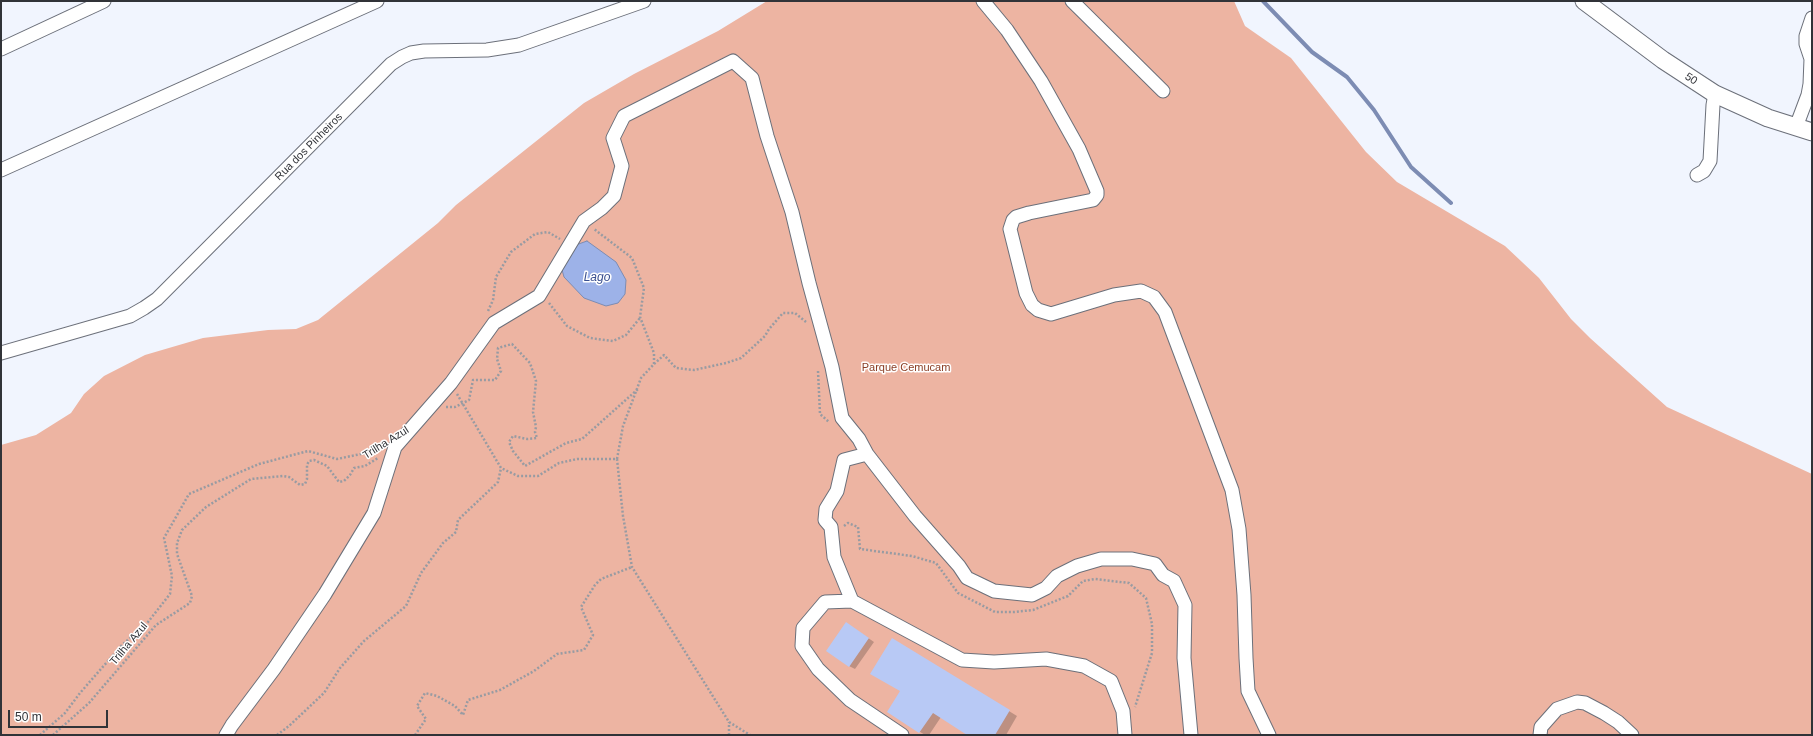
<!DOCTYPE html>
<html>
<head>
<meta charset="utf-8">
<style>
  body { margin:0 }
  #map { position:relative; width:1813px; height:736px; overflow:hidden; background:#f1f5fe; font-family:Arial,sans-serif }
  canvas { display:block }
  .frame { position:absolute; inset:0; border:2px solid #313338; pointer-events:none }
  .scale { position:absolute; left:8px; top:710px; width:100px; height:18px; box-sizing:border-box; border:2px solid #313338; border-top:0; padding-left:5px; font-size:12px; line-height:14px; white-space:nowrap; color:#313338; -webkit-text-stroke:3px #fff; paint-order:stroke }
</style>
</head>
<body>
<div id="map">
<canvas width="1813" height="736"></canvas>
<div class="frame"></div>
<div class="scale">50 m</div>
</div>
<script>
const ctx = document.querySelector('canvas').getContext('2d');
ctx.lineJoin = 'round';
function paint(path, color) {
  ctx.fillStyle = color;
  ctx.fill(path, 'evenodd');
}
function poly(rows) {
  const path = new Path2D();
  for (const r of rows) {
    path.moveTo(r[0], r[1]);
    for (let i = 2; i < r.length; i += 2) path.lineTo(r[i], r[i + 1]);
  }
  return path;
}
function stroke(path, color, width, dash) {
  ctx.strokeStyle = color;
  ctx.lineWidth = width;
  ctx.lineCap = dash ? 'butt' : 'round';
  ctx.setLineDash(dash || []);
  ctx.stroke(path);
}
function label(font, color, halo, rows, align = 'center') {
  ctx.font = font + ' Arial,sans-serif';
  ctx.lineWidth = 3;
  ctx.setLineDash([]);
  ctx.textBaseline = 'middle';
  ctx.strokeStyle = halo;
  ctx.fillStyle = color;
  for (const [text, x, y, turn = 0] of rows) {
    ctx.save();
    ctx.translate(x, y);
    ctx.rotate((+turn || 0) * Math.PI / 180);
    ctx.textAlign = isNaN(turn) ? turn : align;
    if (halo) ctx.strokeText(text, 0, 0);
    ctx.fillText(text, 0, 0);
    ctx.restore();
  }
}
const green = poly([
  [767,1,1234,1,1245,26,1291,58,1366,152,1397,182,1505,246,1539,278,1571,319,1590,338,1667,407,1812,474,1812,735,1,735,1,445,36,435,71,413,84,394,104,376,145,355,203,338,268,330,296,329,318,320,438,223,456,205,584,103,634,74,718,31]
]);
const water = poly([
  [587,241,616,262,626,280,625,294,618,303,606,306,584,298,564,277,561,266,573,246,587,241]
]);
const shadow = poly([
  [852,627,874,642,855,669,849,666],
  [900,644,1017,716,1006,735,969,735,941,717,929,735,925,735,889,712,901,691]
]);
const stream = poly([
  [1263,1,1312,52,1347,77,1374,110,1411,167,1451,203]
]);
const building = poly([
  [846,622,869,638,849,667,826,651],
  [892,638,1010,710,995,735,967,735,933,713,919,733,887,712,900,691,870,674]
]);
const path = poly([
  [549,303,567,326,590,338,613,341,626,335,640,318],
  [488,311,493,300,496,277,511,252,535,234,548,232,560,239],
  [654,364,664,355,676,368,694,370,726,363,741,358,765,336,769,329,783,313,795,313,806,322],
  [818,371,820,414,829,422],
  [457,394,501,468,518,476,538,476,559,463,577,459,617,459,623,426,641,378,654,364,654,353,640,317,644,288,632,258,594,229],
  [446,407,455,407,469,400,473,380,495,380,501,371,497,359,498,348,512,344,530,363,536,381,533,412,536,427,535,432,537,438,527,439,513,436,509,442,513,451,525,466,566,443,582,439,638,389],
  [617,459,623,516,632,567,729,722,750,735],
  [844,526,848,523,858,527,860,549,912,556,936,563,958,593,995,612,1014,612,1033,610,1068,596,1083,581,1095,579,1129,583,1146,598,1152,624,1152,653,1135,707],
  [40,735,65,713,80,693,121,646,148,622,170,594,172,576,164,538,189,494,259,464,308,451,337,459,380,450],
  [53,735,89,703,156,625,190,603,192,596,177,554,177,543,182,530,206,507,251,479,283,476,289,477,300,485,305,484,307,479,307,465,309,461,314,460,327,466,339,482,344,481,350,475,354,468,365,466,378,458],
  [277,735,289,726,324,693,340,668,364,641,406,606,421,573,443,543,456,532,458,520,498,482,501,468],
  [415,735,426,719,417,706,425,693,437,696,455,706,463,715,468,700,500,690,534,671,557,654,584,650,593,635,581,607,595,585,601,579,632,567],
  [729,735,729,722]
]);
const minor = poly([
  [983,1,1007,30,1041,81,1079,149,1097,191,1097,195,1093,200,1029,213,1016,217,1013,220,1010,229,1026,293,1032,305,1038,310,1051,314,1114,295,1141,291,1154,297,1165,312,1232,490,1239,529,1244,595,1246,658,1248,691,1269,735],
  [1072,1,1163,91],
  [1,49,104,1],
  [1796,127,1808,95,1810,84,1811,59,1806,44,1806,36,1812,18],
  [1,170,377,1],
  [1697,175,1704,171,1710,161,1713,105,1715,94],
  [1,353,130,316,144,308,157,299,391,64,402,57,411,53,424,51,487,50,519,45,644,1],
  [852,601,834,557,831,527,825,520,826,509,837,491,844,460,867,454],
  [226,735,232,725,274,669,325,594,374,513,395,447,451,383,494,323,539,296,584,221,602,208,614,196,622,166,613,138,624,116,733,61,752,78,767,136,792,212,809,283,832,367,842,418,859,439,867,454,915,516,959,566,967,578,994,591,1032,595,1046,588,1057,576,1077,566,1101,559,1132,559,1155,564,1163,575,1174,581,1185,605,1184,658,1191,735],
  [902,735,850,700,818,669,802,646,803,628,825,602,852,601,962,660,994,662,1046,659,1084,666,1111,681,1123,711,1125,735],
  [1540,735,1541,727,1557,709,1577,702,1585,703,1604,713,1618,722,1632,735]
]);
const major = poly([
  [1584,1,1663,60,1715,94,1768,118,1812,132]
]);
const streetNames = [
  ["50",1691,79,33],
  ["Rua dos Pinheiros",309,147,-45],
  ["Trilha Azul",386,443,-32],
  ["Trilha Azul",129,644,-50]
];
const parkNames = [
  ["Parque Cemucam",906,368]
];
const waterNames = [
  ["Lago",597,278]
];
paint(green, '#edb4a2');
paint(water, '#9db2e8');
stroke(water, '#7d8cb3', 1);
paint(shadow, '#0003');
stroke(stream, '#7d8cb3', 4);
paint(building, '#b8c9f5');
stroke(minor, '#6c707a', 15);
stroke(major, '#6c707a', 19);
stroke(path, '#989ba2', 2.5, [2, 2]);
stroke(minor, '#fff', 13);
stroke(major, '#fff', 17);
label('11px', '#313338', '#fff', streetNames);
label('11px', '#8a3e25', '#fff', parkNames);
label('italic 12px', '#384e8f', '#fff', waterNames);
</script>
</body>
</html>
